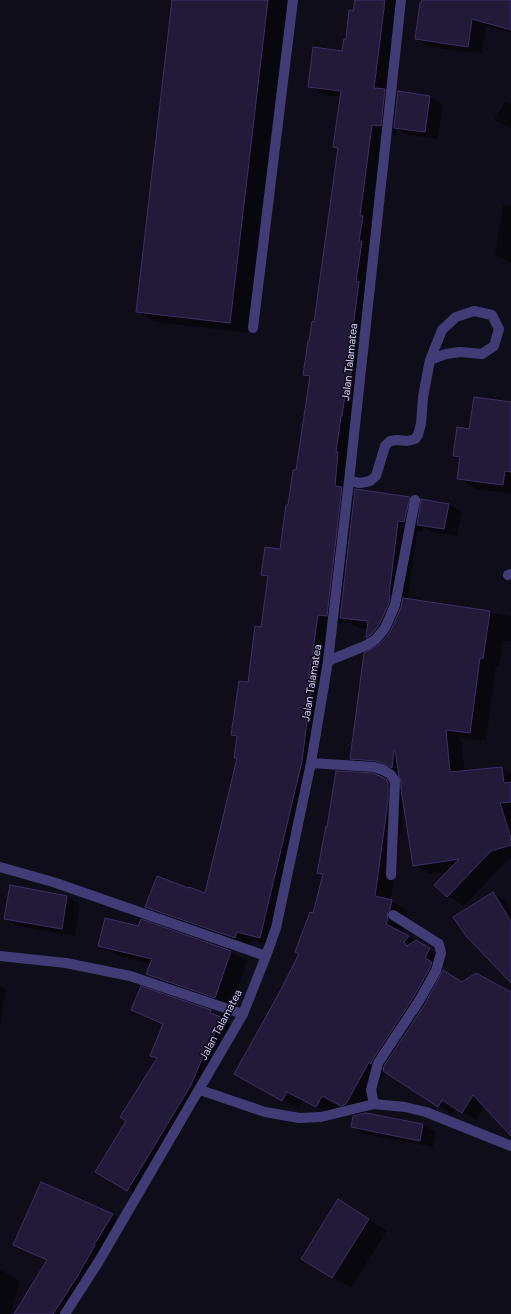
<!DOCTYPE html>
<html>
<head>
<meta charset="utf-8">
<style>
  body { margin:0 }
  canvas { display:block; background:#100d1b }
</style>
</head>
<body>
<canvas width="511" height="1314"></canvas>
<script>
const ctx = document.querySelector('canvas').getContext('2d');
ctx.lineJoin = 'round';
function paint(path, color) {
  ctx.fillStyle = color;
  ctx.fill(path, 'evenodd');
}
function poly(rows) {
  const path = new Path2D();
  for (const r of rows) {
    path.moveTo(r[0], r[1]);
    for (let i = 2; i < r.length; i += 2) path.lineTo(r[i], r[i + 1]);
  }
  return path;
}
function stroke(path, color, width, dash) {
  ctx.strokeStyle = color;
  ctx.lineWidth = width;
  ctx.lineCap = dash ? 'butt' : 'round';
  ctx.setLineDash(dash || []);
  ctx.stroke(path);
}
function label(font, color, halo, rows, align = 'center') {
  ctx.font = font + ' Figtree,sans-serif';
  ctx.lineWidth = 3;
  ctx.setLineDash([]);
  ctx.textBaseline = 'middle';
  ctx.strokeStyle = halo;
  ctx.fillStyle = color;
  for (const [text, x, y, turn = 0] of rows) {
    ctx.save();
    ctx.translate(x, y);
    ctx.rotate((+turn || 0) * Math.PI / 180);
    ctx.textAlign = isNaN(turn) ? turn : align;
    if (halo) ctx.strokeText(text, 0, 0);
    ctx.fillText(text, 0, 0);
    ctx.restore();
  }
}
const shadow = poly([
  [173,0,287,0,248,333,156,322,137,312],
  [356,0,400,0,389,93,398,98,430,97,443,104,438,139,408,135,396,128,396,134,387,133,368,336,370,337,367,356,369,356,364,389,362,389,350,493,355,496,409,498,421,505,449,504,462,512,457,536,431,532,424,527,423,532,417,531,408,599,511,616,511,641,503,641,499,667,496,667,486,741,461,738,465,772,502,768,511,773,511,859,508,860,464,906,448,896,448,872,430,874,414,865,404,805,391,901,408,911,406,919,402,924,403,928,402,934,446,958,440,968,463,982,511,993,511,1132,485,1106,476,1120,456,1108,452,1114,385,1072,361,1115,366,1114,423,1125,436,1132,433,1147,365,1134,352,1127,360,1115,338,1104,333,1115,303,1100,299,1109,251,1083,279,995,300,954,314,914,324,875,318,872,385,780,402,790,402,781,400,772,393,770,368,768,351,758,380,645,367,638,368,629,359,628,342,618,342,624,333,623,326,700,316,770,275,946,252,940,250,946,162,915,147,907,189,889,206,894,238,758,238,738,232,735,249,683,262,628,268,578,262,574,281,550,297,472,310,378,304,375,315,323,339,149,334,146,341,97,324,95,309,86,343,52,354,12],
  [422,0,511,0,511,33,486,26,482,54,430,47,416,39],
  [505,102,511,105,511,129,494,120],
  [503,205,511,206,511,263,495,254],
  [511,403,511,494,476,489,458,478,461,459,454,455,470,430],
  [10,887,67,897,80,904,75,936,18,926,5,919],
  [493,893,507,901,511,908,511,982],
  [100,946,230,952,247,961,232,1006,163,983,147,974,151,964,116,955],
  [0,986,6,989,0,1029],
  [132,1010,210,1011,234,1026,222,1048,204,1093,141,1198,96,1171,127,1120,158,1059,152,1055,164,1025,145,1018],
  [42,1183,113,1215,126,1223,71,1314,15,1314,48,1262,14,1245],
  [357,1211,387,1231,351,1288,332,1277],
  [0,1269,20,1281,11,1314,0,1314]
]);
const building = poly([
  [172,0,268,0,230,323,136,312,172,0],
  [355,0,385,0,374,88,385,89,381,126,372,125,360,216,363,216,359,241,362,241,356,281,359,282,353,327,355,327,353,347,354,347,350,381,347,381,342,416,341,416,336,452,338,452,335,486,342,487,327,616,318,615,307,690,311,690,302,761,260,938,237,932,235,938,145,907,157,876,188,888,189,887,205,893,237,758,234,758,237,736,231,735,239,681,248,682,255,626,261,627,268,576,261,575,265,547,280,549,286,505,288,505,293,470,296,470,310,376,303,375,308,341,309,341,312,321,314,322,338,148,333,147,341,91,308,87,313,47,342,51,344,39,346,39,349,10,353,11,355,0],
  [422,0,511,0,511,30,472,19,468,47,415,39,420,3,421,3,422,0],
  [398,91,430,96,425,132,394,128,398,91],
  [474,397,511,402,511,472,505,471,503,485,457,479,460,457,453,456,457,427,469,429,474,397],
  [355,489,410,497,404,522,398,521,389,595,390,595,389,603,379,625,372,634,366,638,368,621,340,618,355,489],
  [421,499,449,504,444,529,417,525,421,499],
  [403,598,490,611,483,659,480,658,470,733,446,730,450,772,502,767,504,783,511,782,511,802,500,803,511,838,511,845,491,851,447,897,434,885,459,859,413,866,401,789,401,781,399,776,395,750,394,750,392,768,376,761,350,759,364,653,380,644,390,632,401,607,403,598],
  [336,771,373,773,386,779,388,783,388,801,375,896,392,900,390,909,387,914,388,919,386,924,409,936,404,942,407,946,416,940,430,948,425,958,432,962,430,968,413,998,373,1059,371,1064,369,1062,346,1104,341,1106,322,1096,316,1107,287,1092,282,1101,234,1074,278,995,299,954,295,952,310,912,313,913,323,874,317,873,326,826,327,827,336,771],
  [10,885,67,896,62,929,4,919,10,885],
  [493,892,511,921,511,983,466,936,453,917,493,892],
  [105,918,138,926,141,919,231,951,215,998,146,974,152,959,98,946,105,918],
  [443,970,462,982,476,973,511,992,511,1136,473,1095,462,1113,442,1100,438,1107,383,1071,384,1066,425,1004,443,970],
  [141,986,211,1010,210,1013,221,1017,211,1043,209,1042,191,1085,127,1191,95,1172,126,1121,120,1117,157,1058,150,1056,163,1024,131,1010,141,986],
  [366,1113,423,1124,420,1141,351,1127,353,1116,366,1113],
  [41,1182,113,1214,94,1245,95,1245,77,1277,53,1314,14,1314,47,1260,13,1245,41,1182],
  [338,1199,369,1219,332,1278,301,1259,338,1199]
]);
const minor = poly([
  [253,328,293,0],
  [349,481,360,483,370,481,376,476,385,446,390,441,397,440,407,441,415,439,418,435,421,424,423,397,430,360,442,330,456,317,474,311,492,315,499,329,494,346,482,354,460,352,446,354,430,360],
  [508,575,511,574],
  [328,661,367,645,376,639,385,628,395,605,415,500],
  [311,763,374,767,383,770,390,774,395,781,391,875],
  [0,867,53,882,266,956],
  [0,956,66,963,130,976,243,1014],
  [200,1090,265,1112,299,1118,321,1117,374,1104,405,1107,426,1112,511,1146],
  [374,1104,371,1090,378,1063,419,1001,436,971,441,953,439,944,393,915],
  [65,1314,99,1261,243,1014,266,956,276,928,311,763,328,661,349,481,401,0]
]);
const streetNames = [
  ["Jalan Talamatea",350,362,-84],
  ["Jalan Talamatea",312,683,-81],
  ["Jalan Talamatea",221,1025,-62]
];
paint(shadow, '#0007');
paint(building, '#231a3a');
stroke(building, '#3c2f64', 1);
stroke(minor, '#413c76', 10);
label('11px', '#d3cbfa', '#100d1b', streetNames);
</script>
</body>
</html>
